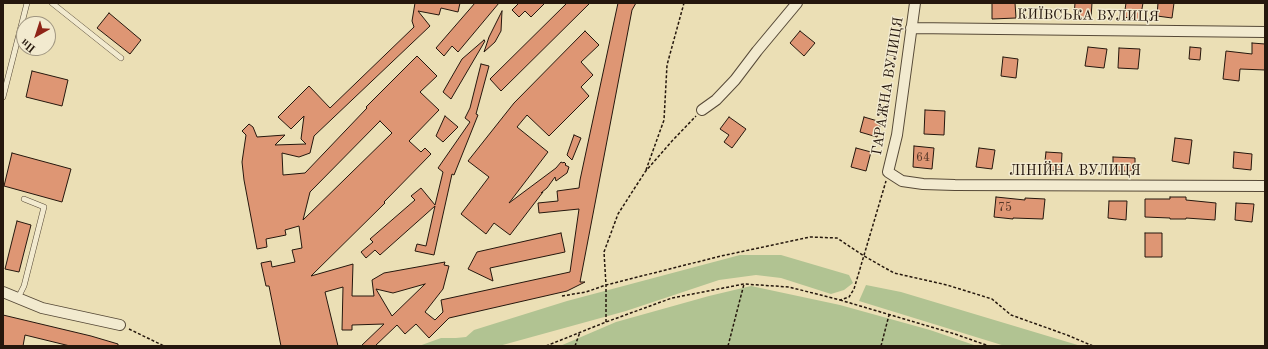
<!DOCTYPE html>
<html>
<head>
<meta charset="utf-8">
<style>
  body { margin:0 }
  #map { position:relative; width:1268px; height:349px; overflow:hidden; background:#ebdfb5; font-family:"Old Standard TT",serif }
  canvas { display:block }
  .frame { position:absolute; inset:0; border:4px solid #25170d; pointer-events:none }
  .north { position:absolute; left:16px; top:16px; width:40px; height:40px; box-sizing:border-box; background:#f2eacf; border:1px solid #a09681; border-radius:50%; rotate:219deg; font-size:11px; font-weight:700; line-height:16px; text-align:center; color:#25170d }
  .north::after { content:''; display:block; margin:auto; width:14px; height:18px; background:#8f2418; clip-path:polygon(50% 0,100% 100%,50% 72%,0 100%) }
</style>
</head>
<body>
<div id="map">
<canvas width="1268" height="349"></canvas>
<div class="frame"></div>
<div class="north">Пн</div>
</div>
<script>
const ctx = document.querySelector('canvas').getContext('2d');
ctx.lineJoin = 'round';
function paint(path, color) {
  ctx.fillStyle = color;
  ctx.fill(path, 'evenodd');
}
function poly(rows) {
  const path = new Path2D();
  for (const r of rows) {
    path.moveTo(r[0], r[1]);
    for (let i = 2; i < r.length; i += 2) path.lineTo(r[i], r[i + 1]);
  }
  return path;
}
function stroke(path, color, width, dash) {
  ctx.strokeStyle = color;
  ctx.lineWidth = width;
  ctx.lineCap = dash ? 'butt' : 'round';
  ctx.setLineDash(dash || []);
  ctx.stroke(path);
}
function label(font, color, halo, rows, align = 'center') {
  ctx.font = font + ' "Old Standard TT",serif';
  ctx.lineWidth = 3;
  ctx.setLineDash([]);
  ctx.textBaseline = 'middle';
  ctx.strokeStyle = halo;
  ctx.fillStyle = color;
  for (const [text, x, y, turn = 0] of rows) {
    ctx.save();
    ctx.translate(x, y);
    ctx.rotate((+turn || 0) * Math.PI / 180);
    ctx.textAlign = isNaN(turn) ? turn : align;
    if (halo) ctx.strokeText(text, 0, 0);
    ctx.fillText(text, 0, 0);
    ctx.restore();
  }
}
const green = poly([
  [740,255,781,255,849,275,853,283,844,290,831,294,781,278,756,275,719,280,626,311,499,346,419,346,441,338,456,338,466,337,474,330,567,301],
  [866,285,901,292,1081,346,1005,346,859,301],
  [751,286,840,305,930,330,977,346,560,346,616,322,709,296]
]);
const building = poly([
  [415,3,460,3,458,12,441,8,439,15,418,11,430,26,314,136,310,153,299,157,282,153,283,175,305,173,367,108,366,107,417,56,437,76,420,92,439,110,409,141,421,152,425,148,431,154,384,202,385,203,311,276,353,264,352,296,374,296,372,280,384,273,445,262,444,265,449,266,443,289,425,312,435,320,443,312,441,300,570,272,579,209,539,213,538,203,558,201,557,191,579,188,580,180,618,3,636,3,632,10,580,282,585,282,567,291,449,318,429,338,416,324,405,334,397,325,375,346,361,346,384,324,352,325,352,330,342,330,343,287,325,292,338,346,281,346,269,286,266,286,261,263,271,261,272,267,295,262,292,250,302,248,299,226,285,230,286,235,266,239,267,247,257,249,244,180,242,162,246,135,242,131,249,124,253,127,257,137,285,135,275,145,306,144,301,139,304,116,291,129,278,117,309,86,330,108,414,27,412,21,415,3],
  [380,121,392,133,303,220,310,192,380,121],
  [425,284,392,316,376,289,393,293,425,284],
  [475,3,499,3,458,52,452,46,444,56,436,48,475,3],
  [519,3,545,3,531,17,525,11,519,17,512,10,519,3],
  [567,3,590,3,501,91,490,79,567,3],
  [992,3,1015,3,1016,18,992,19,992,3],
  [1075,3,1092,3,1091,18,1074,17,1075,3],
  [1126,3,1143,3,1140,20,1124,17,1126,3],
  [1158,3,1174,3,1172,18,1157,16,1158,3],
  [502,11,501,31,495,42,484,52,489,37,502,11],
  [109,13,141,40,130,54,97,28,109,13],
  [585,31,599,45,581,62,593,75,581,87,589,96,549,136,527,115,517,127,548,152,509,203,556,168,561,162,563,163,564,162,566,164,565,165,569,167,567,173,556,181,555,177,547,188,541,193,543,192,510,235,494,223,486,234,461,214,489,177,468,161,514,103,585,31],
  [800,31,815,43,804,56,790,43,800,31],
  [484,40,485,41,451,99,443,92,462,59,484,40],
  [1252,43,1265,44,1265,70,1240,69,1239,81,1223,79,1226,51,1252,54,1252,43],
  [1088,47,1107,49,1104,68,1085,66,1088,47],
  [1190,47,1201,48,1200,60,1189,59,1190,47],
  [1119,48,1140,49,1138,69,1118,68,1119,48],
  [1003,57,1018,59,1016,78,1001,76,1003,57],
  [481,64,489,66,476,114,478,115,454,175,452,174,434,255,415,251,417,244,426,246,435,206,380,255,375,250,366,258,361,252,373,242,370,239,415,200,411,196,421,188,435,205,443,172,438,168,470,122,465,118,470,108,481,64],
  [32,71,68,80,62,106,26,97,32,71],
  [925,110,945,111,944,135,924,134,925,110],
  [445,116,458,127,443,142,436,136,445,116],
  [729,117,746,129,732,148,724,142,729,135,720,129,729,117],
  [864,117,881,122,877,137,860,132,864,117],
  [574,135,581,138,572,160,567,155,574,135],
  [1175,138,1192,140,1189,164,1172,161,1175,138],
  [914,146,934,148,932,169,913,167,914,146],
  [856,148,871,152,866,171,851,167,856,148],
  [979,148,995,150,992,169,976,167,979,148],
  [1046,152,1062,153,1061,171,1044,170,1046,152],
  [1234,152,1252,154,1251,170,1233,168,1234,152],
  [12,153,71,169,62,202,4,186,12,153],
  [1113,157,1135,158,1135,171,1113,171,1113,157],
  [996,197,1025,200,1025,198,1045,199,1043,219,1013,218,1013,219,994,217,996,197],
  [1170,197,1186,197,1186,200,1216,203,1215,220,1186,218,1186,219,1170,219,1170,218,1145,217,1145,199,1170,199,1170,197],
  [1109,201,1127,201,1126,220,1108,218,1109,201],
  [1236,203,1254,204,1252,222,1235,220,1236,203],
  [17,221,31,225,19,272,5,269,17,221],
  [561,233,565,252,490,268,493,281,468,269,477,252,561,233],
  [1145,233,1162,233,1162,257,1145,257,1145,233],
  [3,315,91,336,118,344,118,346,70,346,25,335,23,346,3,346,3,315]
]);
const path = poly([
  [646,170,664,120,667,65,684,3],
  [562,296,586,292,606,285,721,256,768,246,810,237,837,238,864,256,894,273,947,285,992,299,1011,315,1067,335,1093,346],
  [840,300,955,334,989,346],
  [606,322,606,285,604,252,618,214,645,172,672,141,696,116],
  [129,329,164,346],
  [546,346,606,322,672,298,744,284,789,287,840,300,849,297,854,289,886,181],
  [575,346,580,332],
  [728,346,744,284],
  [881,346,889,315]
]);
const service = poly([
  [52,3,121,58],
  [3,97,27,3],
  [18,298,24,286,44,207,24,199]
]);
const minor = poly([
  [915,3,897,135,888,172,902,181,923,184,955,185,1265,186],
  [911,28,1265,32],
  [702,110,716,100,735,80,757,51,797,3],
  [3,292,42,308,120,325]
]);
const numberNames = [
  ["64",923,158],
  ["75",1005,208]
];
const streetNames = [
  ["КИЇВСЬКА ВУЛИЦЯ",1088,16,1],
  ["ГАРАЖНА ВУЛИЦЯ",888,86,-81],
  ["ЛІНІЙНА ВУЛИЦЯ",1075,171]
];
paint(green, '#b1c392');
paint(building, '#de9674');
stroke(building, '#25170d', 1);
stroke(service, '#564937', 6);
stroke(minor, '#564937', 12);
stroke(path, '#25170d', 1.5, [3, 2]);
stroke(service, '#f2eacf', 5);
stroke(minor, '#f2eacf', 10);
label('12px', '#533727', null, numberNames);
label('14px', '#25170d', '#f2eacf', streetNames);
</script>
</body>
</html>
